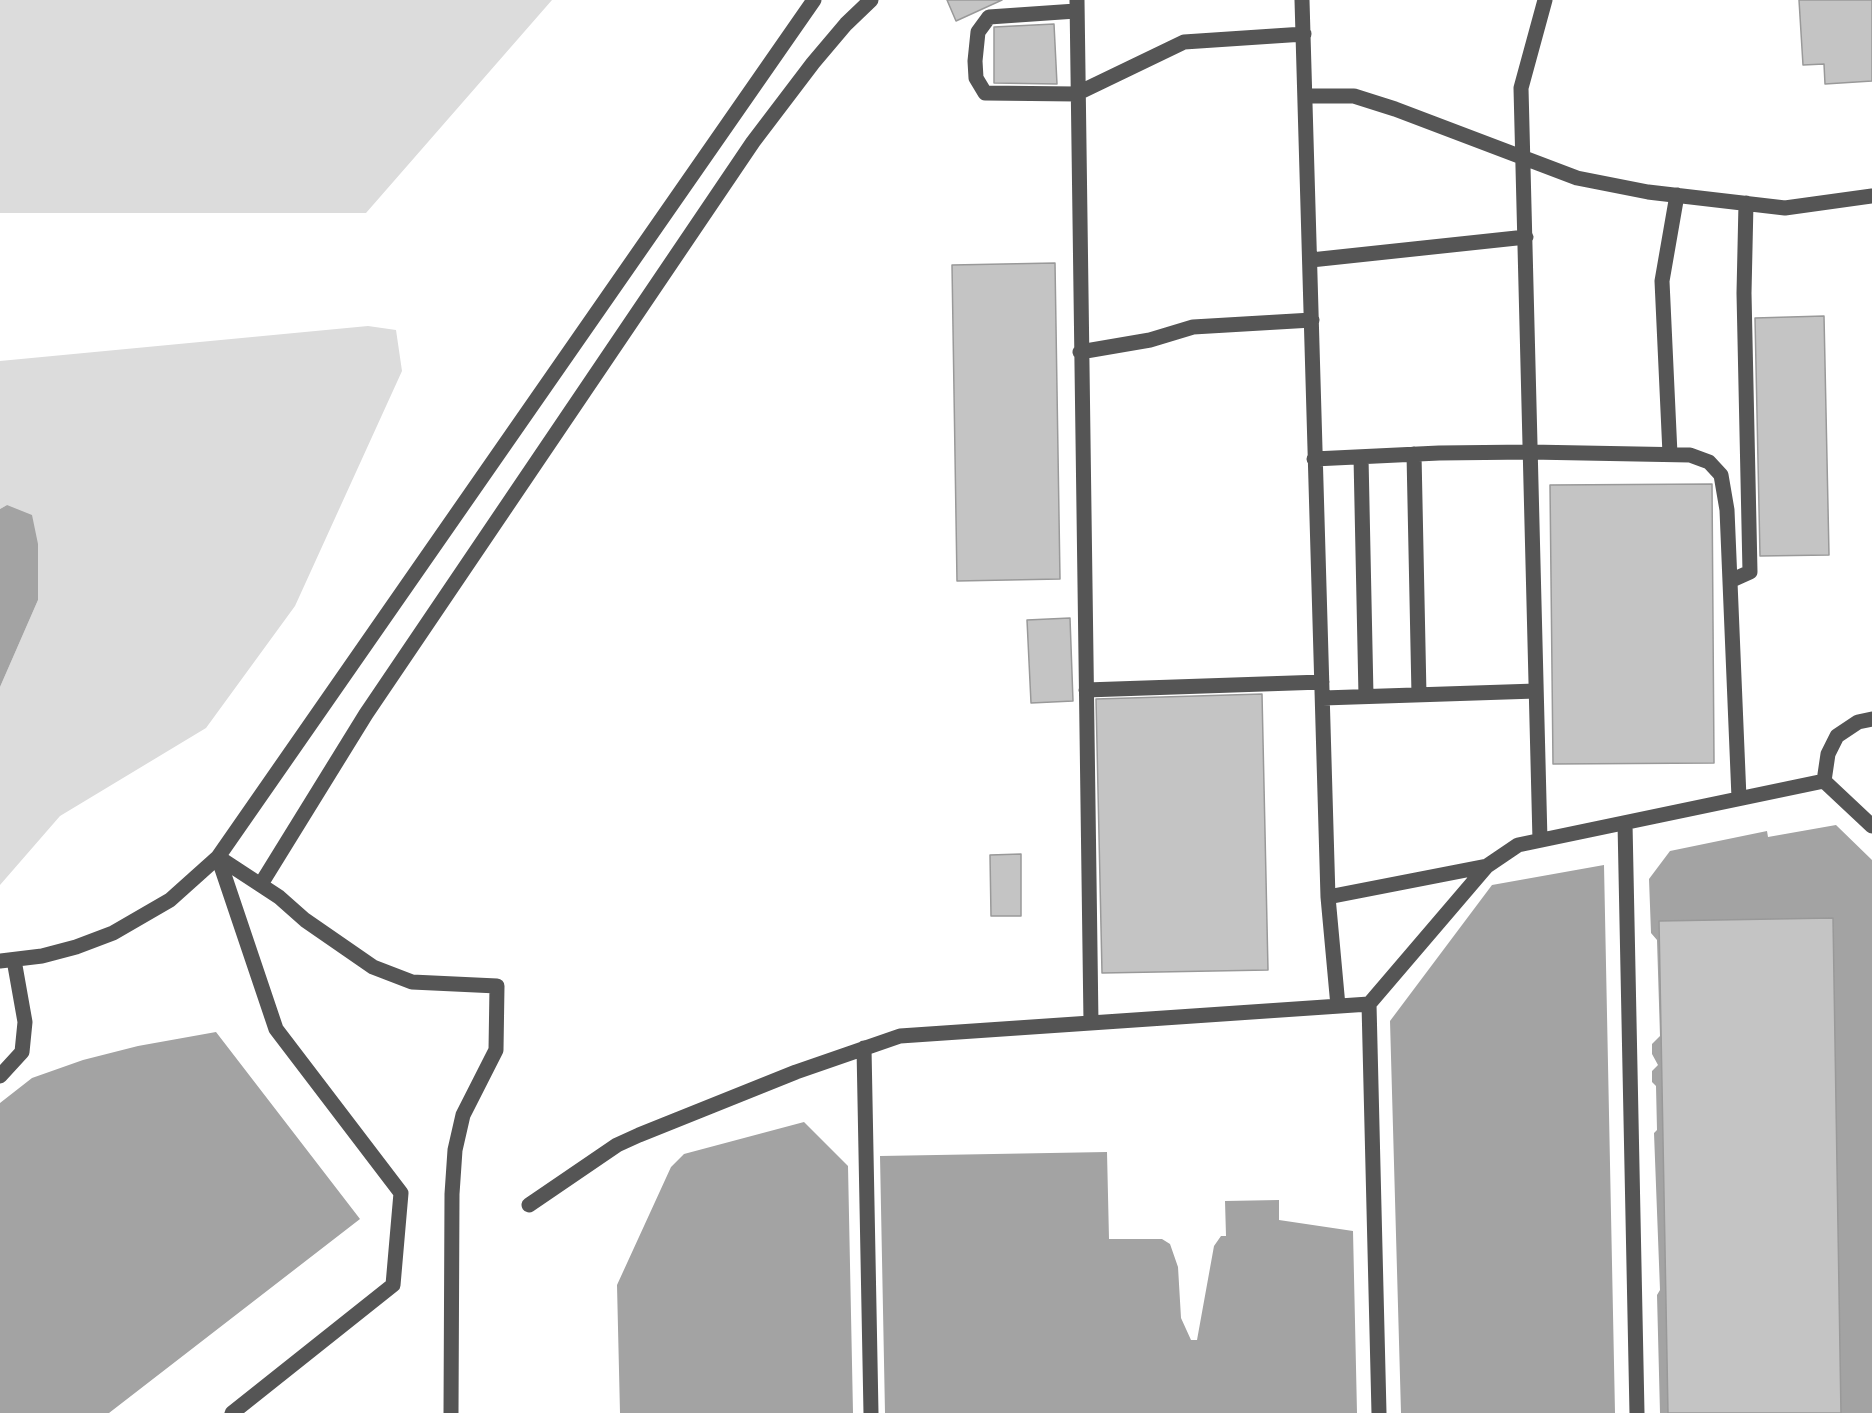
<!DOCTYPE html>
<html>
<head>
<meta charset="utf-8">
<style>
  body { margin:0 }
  canvas { display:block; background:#fff }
</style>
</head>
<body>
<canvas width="1872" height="1413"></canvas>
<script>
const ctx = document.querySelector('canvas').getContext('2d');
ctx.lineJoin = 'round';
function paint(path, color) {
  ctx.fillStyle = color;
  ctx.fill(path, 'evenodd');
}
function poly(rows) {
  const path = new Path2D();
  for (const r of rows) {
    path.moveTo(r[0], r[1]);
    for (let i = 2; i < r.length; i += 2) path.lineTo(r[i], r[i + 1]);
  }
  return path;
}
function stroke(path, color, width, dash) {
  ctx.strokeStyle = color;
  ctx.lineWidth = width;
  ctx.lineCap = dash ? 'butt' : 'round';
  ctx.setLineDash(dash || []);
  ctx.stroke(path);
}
const green = poly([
  [0,0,552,0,366,213,0,213],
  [368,326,396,330,402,371,295,606,206,728,60,816,0,885,0,687,38,600,7,505,0,509,0,361]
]);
const water = poly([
  [7,505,32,515,38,544,38,600,0,687,0,509],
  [1836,825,1872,860,1872,1413,1660,1413,1657,1295,1660,1290,1654,1133,1657,1130,1656,1086,1652,1082,1652,1071,1658,1065,1652,1054,1652,1044,1660,1036,1657,940,1651,933,1649,879,1670,851,1767,831,1768,837],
  [1604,865,1615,1413,1401,1413,1390,1021,1492,885],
  [216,1032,360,1219,109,1413,0,1413,0,1103,32,1078,83,1060,138,1046],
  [804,1122,848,1166,853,1413,620,1413,617,1285,671,1167,684,1154],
  [1107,1152,1109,1239,1162,1239,1170,1244,1178,1267,1181,1318,1191,1340,1197,1340,1214,1246,1221,1236,1226,1236,1225,1201,1279,1200,1279,1220,1353,1231,1357,1413,885,1413,880,1156]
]);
const building = poly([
  [947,0,1002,0,956,21,947,0],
  [1799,0,1872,0,1872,81,1825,84,1824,64,1803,65,1799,0],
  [1054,24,1057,84,994,83,994,27,1054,24],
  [1055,263,1060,579,957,581,952,265,1055,263],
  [1824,316,1829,555,1760,556,1755,318,1824,316],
  [1712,484,1714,763,1553,764,1550,485,1712,484],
  [1070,618,1073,701,1031,703,1027,620,1070,618],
  [1262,694,1268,970,1102,973,1096,699,1262,694],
  [1021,854,1021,916,991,916,990,855,1021,854],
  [1833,918,1841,1413,1668,1413,1659,921,1833,918]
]);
const minor = poly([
  [1077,0,1091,1022],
  [1302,0,1328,897,1338,1006],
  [1076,11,989,17,978,32,975,61,976,78,985,93,1076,94,1184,42,1304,34],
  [1306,96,1354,96,1395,109,1577,178,1648,192,1785,208,1872,196],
  [1311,260,1526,237],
  [1080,352,1150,340,1193,327,1312,320],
  [1414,454,1419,695],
  [1670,454,1662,281,1677,195],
  [1361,457,1366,696],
  [1314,459,1439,453,1530,452,1690,455,1709,462,1721,475,1727,510,1739,798],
  [1730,581,1750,572,1744,293,1746,203],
  [1086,690,1322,682],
  [1323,698,1536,691],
  [1872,719,1858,722,1837,736,1828,754,1824,781,1872,826],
  [1625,823,1637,1413],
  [1540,840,1521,88,1545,0],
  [218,857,279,897,305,920,373,967,412,982,497,986,496,1050,463,1115,455,1150,452,1194,451,1413],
  [218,857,276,1029,401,1193,393,1285,232,1413],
  [261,884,366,714,753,142,813,63,846,24,871,0],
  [1328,897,1487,866],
  [0,961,42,956,76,947,113,933,170,900,218,857,814,0],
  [864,1048,871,1413],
  [0,1076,22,1052,25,1022,14,960],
  [529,1205,617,1145,639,1135,796,1072,900,1036,1369,1004],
  [1379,1413,1369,1004,1487,866,1518,845,1824,781]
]);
paint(green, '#dcdcdc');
paint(water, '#a3a3a3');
paint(building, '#c4c4c4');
stroke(building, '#999', 1.5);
stroke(minor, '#555', 15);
</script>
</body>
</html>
